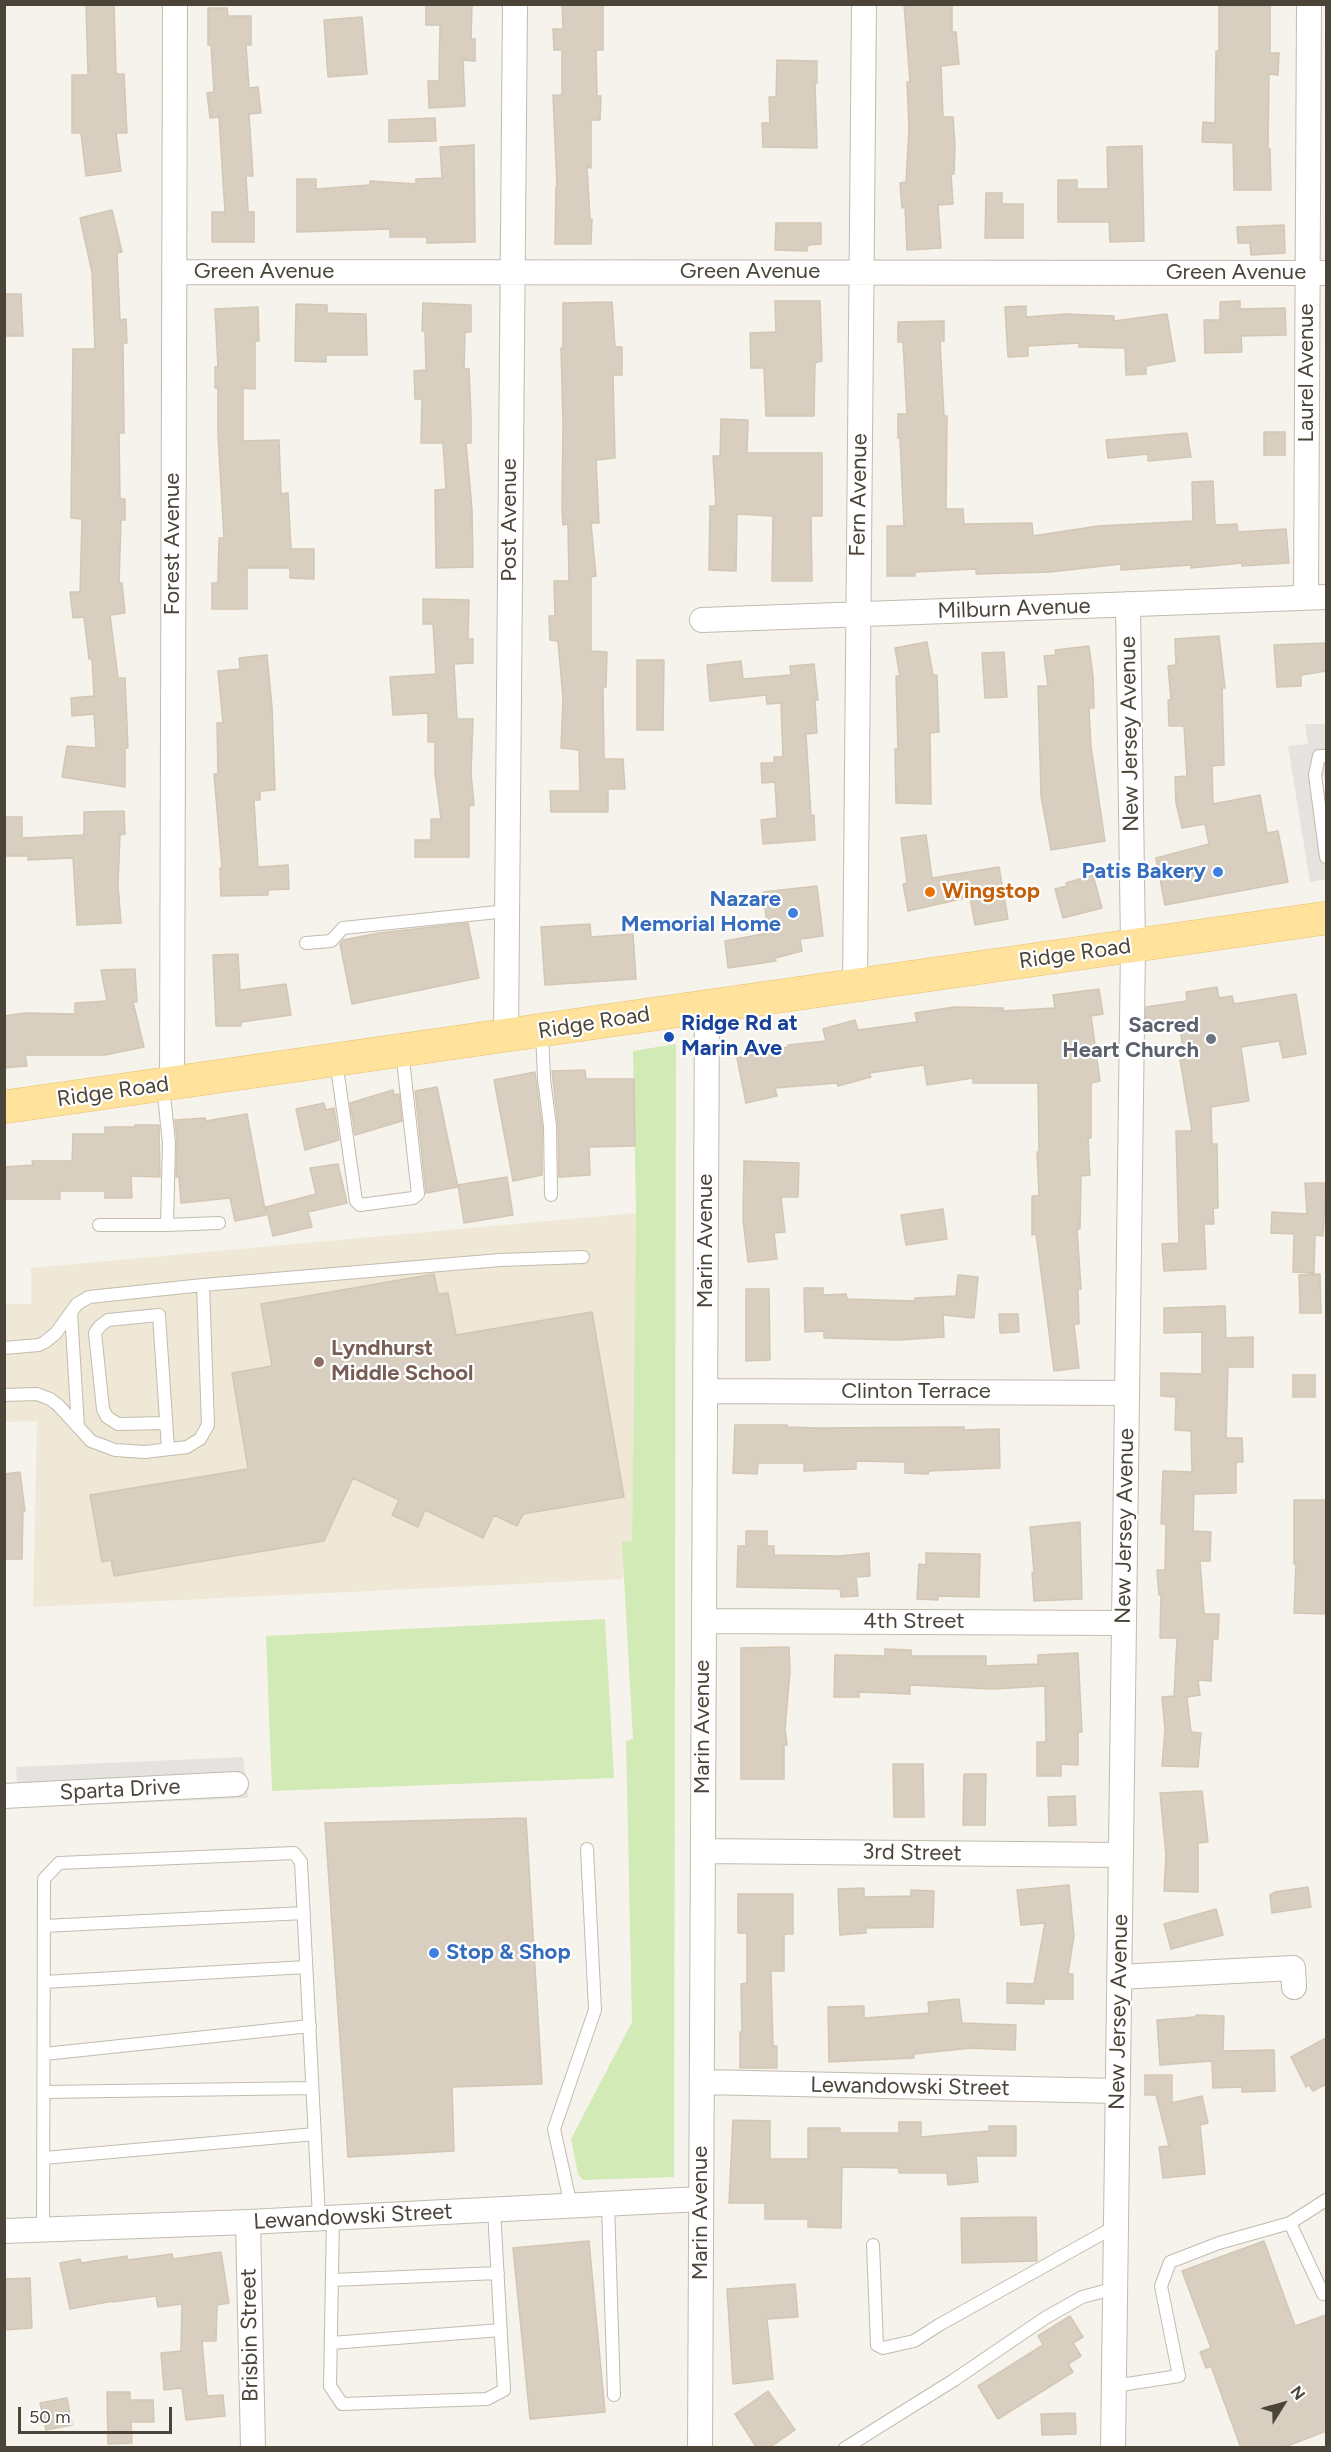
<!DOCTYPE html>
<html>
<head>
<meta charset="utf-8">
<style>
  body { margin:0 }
  #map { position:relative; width:1331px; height:2452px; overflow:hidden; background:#f6f3ec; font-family:Figtree,sans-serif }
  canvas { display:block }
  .frame { position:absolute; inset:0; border:6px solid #4b4439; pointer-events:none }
  .north { position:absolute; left:1253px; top:2374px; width:60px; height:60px; -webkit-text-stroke:4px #fff; paint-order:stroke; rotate:53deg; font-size:16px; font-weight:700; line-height:24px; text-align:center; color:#4b4439 }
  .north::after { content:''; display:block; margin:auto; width:21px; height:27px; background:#4b4439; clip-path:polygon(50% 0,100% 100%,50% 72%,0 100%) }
  .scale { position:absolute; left:18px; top:2407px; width:154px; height:27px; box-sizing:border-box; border:3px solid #4b4439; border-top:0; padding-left:8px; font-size:18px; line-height:21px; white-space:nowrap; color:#4b4439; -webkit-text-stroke:4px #fff; paint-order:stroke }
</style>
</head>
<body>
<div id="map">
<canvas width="1331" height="2452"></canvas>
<div class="frame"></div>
<div class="north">N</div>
<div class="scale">50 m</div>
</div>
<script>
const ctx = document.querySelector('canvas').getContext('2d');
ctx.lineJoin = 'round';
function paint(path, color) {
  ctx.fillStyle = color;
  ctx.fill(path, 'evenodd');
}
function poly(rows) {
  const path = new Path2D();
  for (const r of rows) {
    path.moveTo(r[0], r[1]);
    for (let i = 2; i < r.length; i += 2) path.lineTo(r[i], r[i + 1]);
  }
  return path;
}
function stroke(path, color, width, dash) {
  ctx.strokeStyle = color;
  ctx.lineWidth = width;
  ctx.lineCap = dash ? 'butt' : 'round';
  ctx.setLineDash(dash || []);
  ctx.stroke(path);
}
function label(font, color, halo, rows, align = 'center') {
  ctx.font = font + ' Figtree,sans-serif';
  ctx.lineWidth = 4.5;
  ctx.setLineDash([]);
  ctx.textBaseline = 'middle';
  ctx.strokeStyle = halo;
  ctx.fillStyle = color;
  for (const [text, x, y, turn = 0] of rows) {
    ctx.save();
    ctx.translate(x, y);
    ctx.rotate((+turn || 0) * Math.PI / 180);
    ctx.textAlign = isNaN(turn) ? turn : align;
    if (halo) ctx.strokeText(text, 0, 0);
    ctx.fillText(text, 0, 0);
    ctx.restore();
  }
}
const education = poly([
  [636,1213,632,1542,623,1542,623,1579,33,1607,37,1421,5,1422,4,1304,31,1304,31,1268]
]);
const green = poly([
  [676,1044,674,2177,583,2180,578,2174,571,2139,632,2022,626,1741,633,1739,622,1542,632,1541,636,1213,633,1051],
  [605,1619,614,1778,272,1791,266,1636]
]);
const parking = poly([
  [1305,724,1326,724,1326,773,1322,778,1326,829,1326,879,1310,882,1288,746,1308,744],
  [243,1757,248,1798,19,1808,16,1767]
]);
const building = poly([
  [86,4,114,4,116,74,124,74,127,133,116,133,121,171,86,176,81,133,72,133,72,75,88,75,86,4],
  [426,4,472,4,471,39,475,39,475,61,463,60,465,106,429,108,428,81,439,81,440,25,426,25,426,4],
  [562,4,603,4,603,50,596,50,597,96,601,96,600,120,591,120,591,168,587,167,590,219,592,219,591,244,555,244,556,187,557,187,553,95,562,95,562,50,554,50,553,29,563,29,562,4],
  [904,4,952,4,952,32,956,32,959,64,941,66,943,117,953,117,955,146,954,174,951,174,953,204,938,205,941,248,907,250,905,207,902,208,900,183,906,182,909,129,907,82,910,82,904,4],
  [1219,6,1270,6,1270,53,1279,53,1278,75,1269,74,1268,149,1270,149,1271,190,1234,190,1233,143,1202,142,1203,122,1215,123,1216,51,1219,51,1219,6],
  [208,8,227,8,228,16,251,16,251,45,246,45,249,88,258,87,261,113,249,114,253,176,246,176,248,212,254,212,254,242,212,242,212,212,225,212,219,117,210,118,207,93,214,92,211,45,208,45,208,8],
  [362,17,367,74,328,77,324,20,362,17],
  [777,60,817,61,817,83,815,83,817,148,763,147,762,123,770,123,769,97,776,97,777,60],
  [435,118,436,141,389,142,389,120,435,118],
  [474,145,475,242,427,243,427,237,390,237,390,229,297,232,297,179,316,179,316,189,370,185,370,181,416,184,416,179,442,178,440,147,474,145],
  [1142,146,1144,241,1110,242,1109,222,1058,222,1058,180,1077,180,1077,189,1108,189,1107,147,1142,146],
  [986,193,1002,193,1002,204,1023,204,1023,238,985,238,986,193],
  [112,210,122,252,117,253,120,320,126,319,127,343,123,343,124,433,119,433,120,499,125,499,125,520,121,520,119,583,122,583,125,613,110,615,118,678,125,678,128,748,125,748,125,787,62,777,67,746,96,748,94,714,72,716,71,698,94,696,92,659,89,659,84,617,73,618,70,592,80,592,82,519,71,518,73,349,95,349,92,272,80,218,112,210],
  [776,223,821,223,821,244,808,245,807,251,775,250,776,223],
  [1284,225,1285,253,1251,255,1250,243,1238,243,1237,227,1284,225],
  [4,294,21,294,23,336,4,336,4,294],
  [775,301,820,301,822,361,815,363,814,416,766,416,764,368,751,368,750,333,776,332,775,301],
  [1240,301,1240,309,1285,308,1286,335,1241,336,1242,352,1205,353,1204,320,1220,320,1220,302,1240,301],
  [612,302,615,347,622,347,622,375,613,375,615,458,596,460,599,523,591,523,596,576,591,577,591,651,607,652,606,687,603,687,604,759,623,759,625,789,608,789,608,812,551,812,550,791,580,791,579,750,561,748,563,698,558,641,550,640,549,616,555,616,554,581,569,581,568,524,563,525,562,508,563,423,561,348,563,348,563,303,612,302],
  [423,303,471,305,471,332,465,332,464,369,469,369,471,416,471,443,466,443,472,509,473,567,436,568,435,490,446,489,443,443,421,443,422,399,415,399,414,371,426,370,425,331,422,331,423,303],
  [296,304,327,305,327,313,366,314,367,355,326,355,326,362,295,361,296,304],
  [1026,306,1026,317,1066,314,1114,316,1114,321,1167,314,1175,361,1146,366,1146,374,1126,375,1125,348,1079,347,1079,343,1028,346,1028,356,1008,357,1005,307,1026,306],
  [258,307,259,341,255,341,255,389,243,388,243,441,279,440,281,494,288,493,291,549,314,549,314,579,290,578,290,568,247,568,247,609,212,609,212,583,218,583,219,538,224,538,218,435,218,388,215,388,215,367,218,367,215,309,258,307],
  [944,321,944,341,940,341,944,416,947,416,946,509,963,509,964,524,1032,523,1033,536,1098,526,1193,521,1192,482,1213,481,1215,525,1237,524,1238,532,1286,529,1289,563,1242,566,1242,563,1191,568,1191,565,1121,570,1121,564,1050,572,976,574,976,569,915,572,915,576,887,576,887,526,904,526,900,438,898,438,898,414,907,414,903,342,898,342,898,322,944,321],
  [721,419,748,420,747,453,822,453,822,516,811,516,812,581,772,581,773,516,737,514,736,571,709,570,710,506,716,506,713,456,720,456,721,419],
  [1264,432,1285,432,1285,455,1264,455,1264,432],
  [1187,433,1191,457,1148,461,1148,454,1108,458,1106,440,1187,433],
  [423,599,469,600,468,639,473,639,473,663,454,664,457,719,473,719,471,773,474,805,469,806,469,857,415,857,415,840,431,840,431,819,441,819,435,773,435,742,428,742,428,713,393,715,390,677,436,674,433,624,423,624,423,599],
  [1219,636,1225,688,1222,688,1224,765,1212,766,1213,804,1260,795,1267,833,1278,831,1288,882,1165,905,1156,858,1209,844,1205,824,1182,828,1176,803,1175,777,1187,776,1184,726,1169,726,1168,700,1171,700,1168,666,1176,665,1175,639,1219,636],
  [927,642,933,675,937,675,939,732,930,733,931,804,896,803,895,749,898,749,896,676,900,676,895,648,927,642],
  [1326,643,1326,671,1301,675,1301,686,1277,687,1274,645,1326,643],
  [1089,646,1093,676,1094,708,1089,708,1091,747,1105,841,1051,850,1041,796,1038,686,1048,686,1044,656,1056,655,1055,650,1089,646],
  [1004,652,1007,697,985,698,982,653,1004,652],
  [267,655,272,707,275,790,260,791,260,800,254,800,258,867,288,865,289,889,268,890,268,895,221,896,220,868,222,868,214,774,218,774,217,723,223,723,218,671,240,669,239,658,267,655],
  [637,660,664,660,663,730,637,730,637,660],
  [741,661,743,679,791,675,790,666,814,664,818,700,815,700,817,733,806,734,811,816,814,815,815,840,763,844,761,820,777,818,775,782,762,783,761,763,774,763,774,757,783,757,781,703,767,704,766,695,710,701,707,665,741,661],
  [124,811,125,834,120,835,118,885,121,923,77,925,73,858,28,860,28,856,4,856,4,817,22,817,22,838,84,835,84,812,124,811],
  [926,835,932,878,999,867,1008,919,975,925,970,897,908,911,903,884,907,883,901,838,926,835],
  [1093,875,1102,908,1063,918,1055,889,1067,886,1066,883,1093,875],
  [817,886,823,936,800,939,802,951,775,958,776,961,728,968,725,941,768,933,763,892,817,886],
  [468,923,479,978,352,1004,340,944,343,940,379,933,468,923],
  [590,924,591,937,633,934,636,979,545,985,541,927,590,924],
  [238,954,240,990,286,984,291,1015,241,1022,241,1026,216,1026,213,955,238,954],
  [135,969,137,1002,133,1002,144,1047,105,1055,25,1055,27,1066,4,1068,4,1016,25,1013,75,1014,75,1003,107,1001,101,970,135,969],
  [1217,987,1219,998,1232,996,1234,1004,1296,994,1306,1054,1283,1058,1279,1041,1241,1047,1249,1101,1211,1107,1212,1144,1217,1144,1218,1208,1213,1208,1214,1224,1204,1224,1206,1269,1164,1271,1162,1244,1179,1243,1176,1131,1192,1131,1180,1060,1185,1059,1178,1018,1146,1023,1146,1007,1187,1001,1186,992,1217,987],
  [1099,989,1103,1014,1091,1016,1100,1081,1091,1083,1091,1138,1088,1138,1090,1175,1081,1176,1080,1229,1077,1229,1081,1289,1078,1289,1079,1324,1074,1324,1079,1368,1054,1371,1036,1234,1032,1235,1032,1196,1039,1196,1037,1152,1039,1152,1038,1083,973,1083,973,1078,927,1085,924,1065,869,1073,871,1077,838,1086,837,1083,775,1088,777,1096,746,1103,737,1058,788,1047,788,1045,826,1041,823,1029,855,1020,858,1030,917,1022,915,1013,954,1007,1003,1008,1003,1011,1055,1008,1053,995,1099,989],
  [585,1070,586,1079,634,1079,635,1146,589,1147,590,1175,559,1177,558,1126,552,1071,585,1070],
  [535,1072,542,1127,542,1175,513,1181,494,1080,535,1072],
  [437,1087,458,1187,426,1193,415,1091,437,1087],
  [393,1090,394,1095,399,1094,402,1121,355,1135,350,1103,393,1090],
  [324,1103,326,1110,334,1108,339,1140,305,1150,296,1109,324,1103],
  [247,1114,266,1215,235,1221,230,1198,181,1203,179,1177,176,1177,177,1143,175,1120,205,1118,206,1121,247,1114],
  [135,1125,159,1125,160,1177,131,1176,132,1198,105,1198,105,1191,60,1191,60,1199,4,1199,4,1167,33,1165,32,1161,72,1161,73,1134,105,1134,105,1127,135,1127,135,1125],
  [744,1161,799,1163,798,1197,781,1197,785,1232,774,1233,777,1259,748,1262,743,1220,744,1161],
  [338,1164,347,1203,308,1212,312,1227,273,1236,266,1207,316,1194,310,1168,338,1164],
  [507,1177,513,1215,464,1223,458,1185,507,1177],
  [1305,1183,1326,1183,1323,1236,1315,1235,1314,1273,1293,1272,1294,1234,1271,1233,1272,1212,1307,1214,1305,1183],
  [943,1209,947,1239,906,1245,901,1215,943,1209],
  [434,1274,438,1294,448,1293,456,1335,592,1312,624,1497,523,1514,517,1526,494,1515,483,1538,425,1510,418,1527,392,1515,399,1500,353,1478,324,1541,114,1576,111,1560,102,1562,90,1495,248,1469,232,1373,272,1366,261,1304,434,1274],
  [1320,1274,1321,1313,1300,1313,1299,1275,1320,1274],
  [958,1275,978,1277,974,1318,943,1315,944,1337,899,1340,824,1338,824,1331,805,1332,804,1288,823,1288,823,1295,846,1294,847,1299,915,1301,915,1298,956,1296,958,1275],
  [746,1289,769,1289,770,1360,746,1361,746,1289],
  [1225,1306,1226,1338,1253,1337,1253,1367,1228,1367,1226,1438,1242,1438,1243,1462,1236,1462,1236,1493,1194,1494,1193,1531,1211,1532,1210,1561,1200,1561,1204,1614,1219,1614,1218,1639,1213,1639,1211,1681,1198,1680,1200,1695,1187,1697,1191,1732,1201,1733,1198,1767,1162,1766,1165,1730,1162,1697,1174,1696,1177,1638,1160,1638,1161,1595,1159,1595,1157,1570,1165,1570,1166,1524,1161,1524,1163,1471,1192,1472,1191,1431,1175,1430,1176,1397,1161,1396,1161,1373,1202,1374,1202,1332,1164,1333,1164,1308,1225,1306],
  [999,1314,1018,1314,1019,1332,1000,1333,999,1314],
  [1293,1375,1315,1375,1315,1397,1293,1397,1293,1375],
  [735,1425,787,1425,787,1427,817,1428,964,1427,964,1430,999,1429,1000,1468,929,1471,928,1474,905,1473,905,1462,856,1461,856,1469,804,1471,804,1463,758,1463,757,1474,733,1473,735,1425],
  [20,1472,25,1511,23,1511,22,1559,4,1559,4,1474,20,1472],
  [1294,1500,1326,1500,1326,1614,1294,1613,1296,1564,1294,1564,1294,1500],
  [1080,1522,1082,1599,1034,1601,1032,1573,1034,1573,1030,1527,1080,1522],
  [746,1531,767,1531,767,1546,774,1546,774,1555,840,1556,869,1553,870,1576,856,1577,858,1596,841,1597,840,1589,737,1587,738,1546,746,1546,746,1531],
  [926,1553,980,1554,979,1597,938,1596,938,1600,917,1599,919,1564,926,1565,926,1553],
  [789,1647,790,1671,785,1729,787,1745,784,1745,784,1779,741,1779,741,1648,789,1647],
  [885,1649,911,1650,911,1656,986,1656,986,1666,1038,1664,1038,1655,1078,1653,1082,1732,1078,1732,1078,1765,1061,1764,1061,1776,1037,1776,1037,1742,1046,1742,1045,1686,993,1689,910,1685,910,1694,859,1692,859,1697,834,1697,835,1655,885,1656,885,1649],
  [893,1764,923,1764,924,1817,894,1817,893,1764],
  [964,1774,986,1774,985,1825,963,1825,964,1774],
  [1202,1791,1208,1842,1198,1843,1198,1892,1164,1891,1166,1855,1160,1793,1202,1791],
  [1075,1796,1076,1825,1049,1826,1048,1797,1075,1796],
  [526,1818,542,2084,452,2087,454,2151,348,2157,325,1823,526,1818],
  [1069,1885,1074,1936,1068,1974,1073,1974,1073,1999,1044,1999,1044,2004,1007,2003,1007,1983,1034,1984,1045,1923,1021,1925,1017,1890,1069,1885],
  [1308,1887,1311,1907,1272,1913,1270,1895,1275,1892,1308,1887],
  [864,1888,864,1897,911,1896,911,1890,934,1891,933,1927,866,1928,866,1933,840,1935,838,1889,864,1888],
  [738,1894,793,1894,793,1934,784,1934,784,1971,771,1971,773,2046,777,2046,777,2068,740,2068,740,2032,742,2032,741,1984,747,1983,747,1933,738,1933,738,1894],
  [1216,1909,1223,1935,1171,1949,1164,1924,1216,1909],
  [959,1999,962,2023,1016,2025,1015,2050,972,2048,914,2054,914,2058,829,2062,828,2007,864,2006,864,2018,929,2013,928,2002,959,1999],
  [1196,2015,1224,2016,1223,2051,1274,2050,1275,2091,1242,2092,1242,2087,1213,2088,1212,2061,1160,2065,1157,2020,1196,2017,1196,2015],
  [1326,2038,1326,2084,1313,2091,1309,2085,1306,2087,1291,2057,1326,2038],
  [1145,2075,1172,2075,1172,2103,1202,2096,1208,2123,1200,2125,1205,2174,1163,2178,1159,2147,1169,2146,1156,2095,1145,2095,1145,2075],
  [733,2120,770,2121,770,2159,808,2159,808,2128,840,2128,840,2133,899,2133,899,2122,921,2122,921,2137,989,2131,989,2126,1016,2126,1016,2156,976,2156,978,2182,948,2185,947,2173,899,2173,899,2168,842,2167,841,2228,808,2227,808,2219,765,2219,765,2203,729,2203,733,2120],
  [1036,2217,1037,2261,962,2263,961,2218,1036,2217],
  [589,2241,605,2412,530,2419,513,2248,589,2241],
  [1264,2241,1295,2326,1326,2315,1326,2431,1282,2448,1241,2448,1211,2366,1206,2368,1200,2352,1211,2348,1182,2271,1264,2241],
  [221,2252,229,2303,217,2305,216,2341,202,2341,207,2396,223,2395,225,2416,186,2420,182,2388,164,2390,161,2353,181,2351,182,2304,158,2307,156,2296,113,2302,113,2301,70,2309,60,2263,80,2259,81,2263,127,2256,128,2260,172,2254,173,2259,221,2252],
  [30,2278,32,2328,4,2330,4,2279,30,2278],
  [795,2284,798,2317,767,2319,773,2379,733,2384,727,2289,795,2284],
  [1070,2316,1083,2337,1073,2343,1081,2356,1068,2364,1073,2372,998,2419,978,2386,1043,2345,1038,2336,1070,2316],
  [768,2391,795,2430,769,2448,757,2448,735,2414,768,2391],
  [107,2392,130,2392,130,2400,153,2400,154,2422,131,2422,132,2443,108,2444,107,2392],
  [67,2398,72,2425,46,2430,40,2403,67,2398],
  [1075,2413,1076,2434,1042,2435,1041,2414,1075,2413]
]);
const lane = poly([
  [1326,756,1319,756,1315,775,1326,857],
  [306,943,331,941,343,928,507,911],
  [542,1032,544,1079,550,1126,551,1195],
  [336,1061,356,1201,360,1205,413,1198,418,1194,402,1051],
  [163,1086,169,1143,167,1225,219,1223],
  [99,1225,167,1225],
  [203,1285,500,1260,583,1257],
  [71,1312,78,1427],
  [4,1348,39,1345,45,1342,56,1333,77,1304,89,1297,203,1285,208,1425,200,1439,187,1447,145,1452,115,1450,91,1441,58,1405,50,1399,37,1394,4,1395],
  [166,1423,118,1424,107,1417,103,1409,95,1333,100,1326,108,1320,159,1315,168,1449],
  [44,1926,304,1913],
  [44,1982,306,1967],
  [44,2054,310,2026],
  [44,2092,312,2088],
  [44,2158,315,2134],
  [1326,2200,1290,2223,1323,2294,1326,2292],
  [608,2204,614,2395],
  [571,2206,554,2129,595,2010,587,1849],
  [333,2218,330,2386,342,2404,487,2399,504,2390,494,2210],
  [43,2230,44,1879,59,1863,294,1853,301,1862,319,2218],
  [873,2245,877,2345,883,2348,914,2341,939,2325,1116,2226],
  [332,2280,498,2273],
  [331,2343,501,2330],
  [1114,2386,1179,2376,1161,2286,1170,2262,1219,2243,1290,2223],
  [845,2448,954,2380,1045,2318,1082,2297,1116,2288]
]);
const street = poly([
  [174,272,1326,273],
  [1306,597,1309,4],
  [702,620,1326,597],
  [855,986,864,4],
  [506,1036,515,4],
  [172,1084,175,4],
  [705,1391,1127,1393],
  [704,1621,1124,1623],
  [4,1796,236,1784],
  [703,1851,1121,1855],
  [1119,1977,1293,1968,1294,1987],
  [702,2082,1118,2091],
  [248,2222,253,2448],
  [4,2231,248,2222,701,2199],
  [700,2448,707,1007],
  [1113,2448,1133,946,1128,604]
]);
const primary = poly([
  [4,1107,1326,918]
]);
const markers = [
  [1218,872,6,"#3f7fe0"],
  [930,892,6,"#e8710a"],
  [793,913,6,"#3f7fe0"],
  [669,1037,6,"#1a4fb4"],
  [1211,1039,6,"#6b7280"],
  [319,1362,6,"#8d6e63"],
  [434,1953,6,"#3f7fe0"]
];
const streetNames = [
  ["Green Avenue",264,272],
  ["Green Avenue",750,272],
  ["Green Avenue",1236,273],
  ["Laurel Avenue",1307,373,-90],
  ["Fern Avenue",859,495,-89],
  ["Post Avenue",510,520,-90],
  ["Forest Avenue",173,544,-90],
  ["Milburn Avenue",1014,609,-2],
  ["New Jersey Avenue",1130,734,-91],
  ["Ridge Road",1075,954,-8],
  ["Ridge Road",594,1023,-9],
  ["Ridge Road",113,1092,-8],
  ["Marin Avenue",706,1241,-90],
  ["Clinton Terrace",916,1392],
  ["New Jersey Avenue",1125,1526,-89],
  ["4th Street",914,1622],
  ["Marin Avenue",703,1727,-90],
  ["Sparta Drive",120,1790,-3],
  ["3rd Street",912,1853,1],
  ["New Jersey Avenue",1119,2012,-89],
  ["Lewandowski Street",910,2087,1],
  ["Marin Avenue",701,2213,-90],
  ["Lewandowski Street",353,2217,-3],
  ["Brisbin Street",250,2335,-91]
];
const shopNames = [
  ["Patis Bakery",1206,872],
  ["Nazare",781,900],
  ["Memorial Home",781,925],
  ["Stop & Shop",446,1953,"left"]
];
const foodNames = [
  ["Wingstop",942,892]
];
const transitNames = [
  ["Ridge Rd at",681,1024],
  ["Marin Ave",681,1049]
];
const worshipNames = [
  ["Sacred",1199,1026],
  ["Heart Church",1199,1051]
];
const educationNames = [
  ["Lyndhurst",331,1349],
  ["Middle School",331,1374]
];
paint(education, '#efe8d6');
paint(green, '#d2eab5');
paint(parking, '#e5e3e0');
paint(building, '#d8cfc1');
stroke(building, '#d3c7b4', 1.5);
stroke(lane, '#c2bbae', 14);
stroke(street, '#c2bbae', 26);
stroke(primary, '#e6c16a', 34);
stroke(lane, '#fff', 12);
stroke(street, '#fff', 24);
stroke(primary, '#ffe39c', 33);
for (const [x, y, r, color] of markers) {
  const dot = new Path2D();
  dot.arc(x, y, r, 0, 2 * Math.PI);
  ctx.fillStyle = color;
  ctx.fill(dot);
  stroke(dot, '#fff', 2);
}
label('22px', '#4b4439', '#fff', streetNames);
label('bold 22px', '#366cbe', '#fff', shopNames, 'right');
label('bold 22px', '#c56008', '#fff', foodNames, 'left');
label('bold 22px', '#164399', '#fff', transitNames, 'left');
label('bold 22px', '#5b616d', '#fff', worshipNames, 'right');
label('bold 22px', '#785e54', '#fff', educationNames, 'left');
</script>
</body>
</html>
